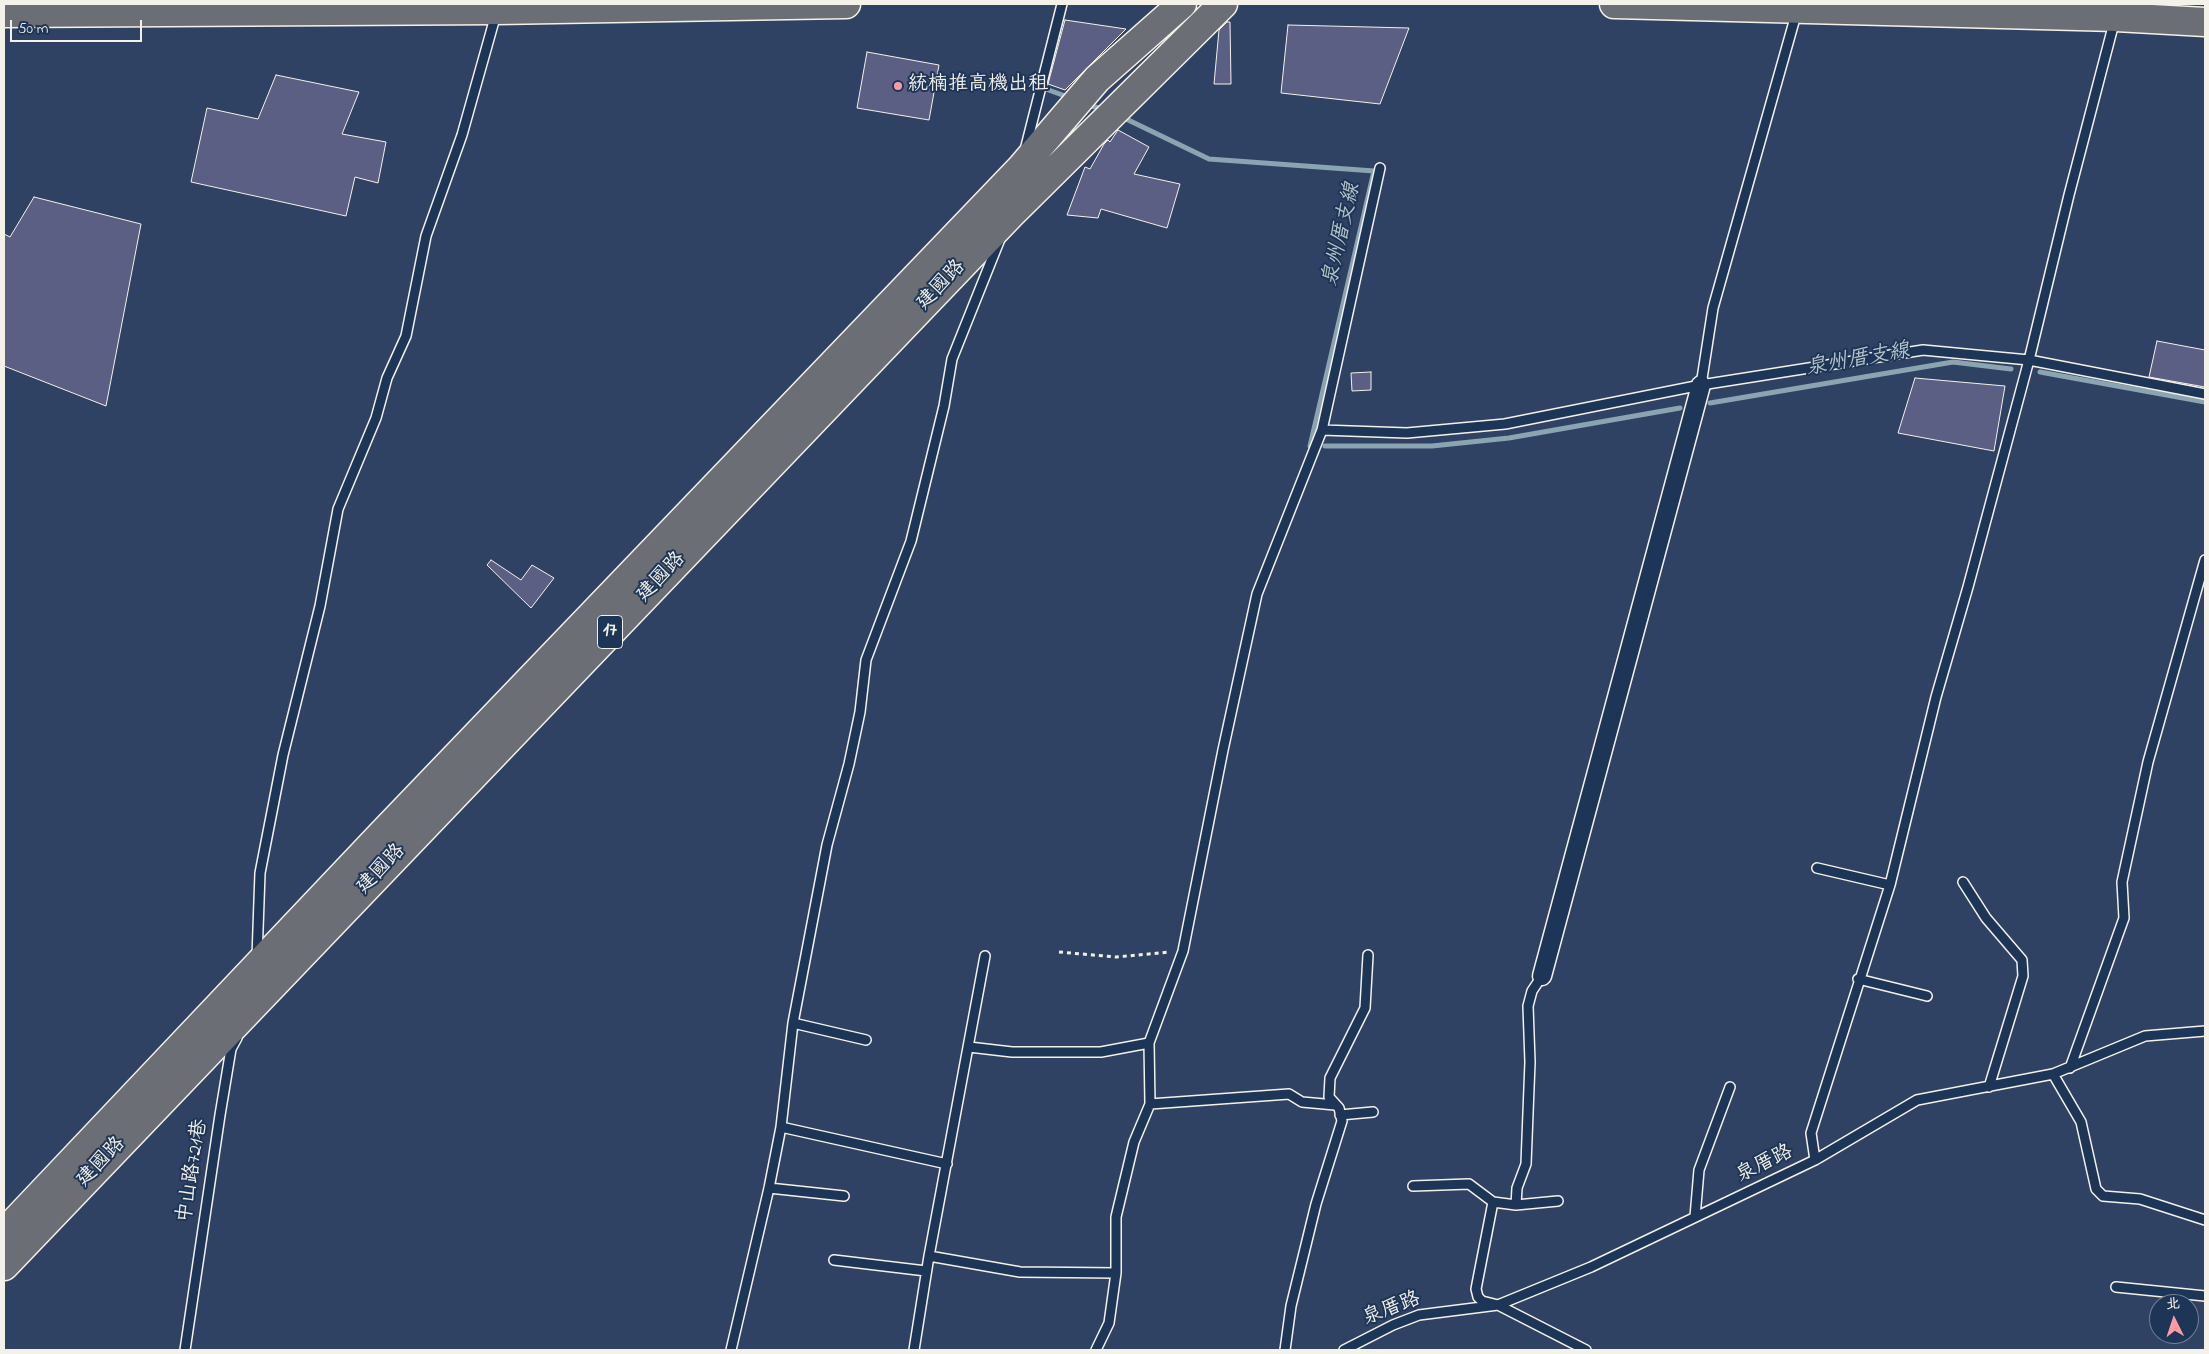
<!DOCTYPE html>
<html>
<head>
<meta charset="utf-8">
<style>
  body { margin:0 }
  #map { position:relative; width:2209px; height:1354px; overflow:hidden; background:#304264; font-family:"Indie Flower","LXGW WenKai TC",sans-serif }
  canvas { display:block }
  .frame { position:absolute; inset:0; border:5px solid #f4f1e8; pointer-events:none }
  .north { position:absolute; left:2149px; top:1294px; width:50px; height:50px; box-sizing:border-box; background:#1d3557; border:1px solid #738091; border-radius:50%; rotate:356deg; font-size:14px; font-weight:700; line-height:20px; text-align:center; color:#f4f1e8 }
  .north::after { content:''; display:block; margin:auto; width:18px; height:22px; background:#ff9aa2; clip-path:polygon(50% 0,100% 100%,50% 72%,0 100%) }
  .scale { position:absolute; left:10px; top:20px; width:132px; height:22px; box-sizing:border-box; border:2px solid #f4f1e8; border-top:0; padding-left:6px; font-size:15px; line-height:18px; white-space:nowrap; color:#f4f1e8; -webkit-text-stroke:4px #1d3557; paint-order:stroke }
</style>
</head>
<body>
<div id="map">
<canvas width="2209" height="1354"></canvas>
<div class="frame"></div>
<div class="north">北</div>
<div class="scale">50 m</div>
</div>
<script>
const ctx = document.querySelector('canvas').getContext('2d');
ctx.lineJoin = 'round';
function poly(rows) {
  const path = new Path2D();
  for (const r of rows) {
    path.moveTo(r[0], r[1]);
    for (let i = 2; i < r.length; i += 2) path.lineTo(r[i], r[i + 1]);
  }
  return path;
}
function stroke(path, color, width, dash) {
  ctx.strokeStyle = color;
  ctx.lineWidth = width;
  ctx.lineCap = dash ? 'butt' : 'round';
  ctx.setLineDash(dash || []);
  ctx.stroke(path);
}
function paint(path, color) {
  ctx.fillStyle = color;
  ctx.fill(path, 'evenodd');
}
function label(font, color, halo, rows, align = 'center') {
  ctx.font = font + ' "Indie Flower","LXGW WenKai TC",sans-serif';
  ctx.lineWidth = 4;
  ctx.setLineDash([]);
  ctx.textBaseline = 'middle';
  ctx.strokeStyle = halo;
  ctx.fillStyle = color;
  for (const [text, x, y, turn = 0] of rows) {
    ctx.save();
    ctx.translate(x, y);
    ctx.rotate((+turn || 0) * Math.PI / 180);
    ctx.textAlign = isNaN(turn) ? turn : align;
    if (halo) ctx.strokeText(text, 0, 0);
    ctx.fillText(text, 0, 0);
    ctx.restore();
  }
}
const stream = poly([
  [1043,86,1043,88,1068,97],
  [1088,105,1102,109],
  [1122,117,1209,159,1374,171,1310,446],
  [2040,372,2205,402],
  [1710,403,1953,362,2011,369],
  [1325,446,1432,446,1509,438,1680,408]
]);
const building = poly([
  [1065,20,1126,29,1065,90,1048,84,1065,20],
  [1227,22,1230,22,1231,84,1214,84,1219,30,1227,22],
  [1288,25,1409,28,1380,104,1281,93,1288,25],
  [867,52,939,65,929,120,857,108,867,52],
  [276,75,359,92,342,134,386,142,378,183,355,177,346,216,191,182,207,108,258,119,276,75],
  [1118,130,1149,147,1134,174,1180,184,1167,228,1101,209,1098,218,1067,215,1085,167,1090,169,1104,144,1108,140,1110,142,1118,130],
  [34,197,141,224,106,406,4,366,4,234,10,237,34,197],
  [2157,341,2205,350,2205,387,2149,377,2157,341],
  [1371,372,1371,390,1352,391,1351,373,1371,372],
  [1915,378,2005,386,1994,451,1898,433,1915,378],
  [491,560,521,580,532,565,554,578,531,608,487,565,491,560]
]);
const path = poly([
  [1059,952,1116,957,1170,952]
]);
const service = poly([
  [1025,150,1062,4],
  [1701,385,1713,308,1797,11],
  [1322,430,1407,433,1505,424,1701,385,1923,350,2029,360,2205,394],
  [1817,868,1890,885],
  [1963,882,1986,918,2022,960,2023,976,1989,1087],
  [257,957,260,873,283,755,320,606,338,509,376,418,387,378,406,336,426,236,462,135,496,14],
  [1542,976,1532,991,1528,1006,1530,1062,1526,1164,1517,1188,1516,1205,1493,1202,1476,1289,1478,1297,1482,1301,1498,1305,1586,1350],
  [1858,979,1927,996],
  [793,1023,866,1040],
  [969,1047,1012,1052,1101,1052,1149,1043],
  [2070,1068,2124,918,2122,882,2148,762,2205,560],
  [2053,1074,2081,1122,2096,1189,2103,1196,2140,1199,2205,1220],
  [1150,1104,1289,1094,1302,1102,1335,1105],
  [1340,1115,1373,1112],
  [781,1127,947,1164],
  [1815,1160,1811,1133,1890,885,1936,697,1968,587,2029,360,2069,195,2115,19],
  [1413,1186,1469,1184,1493,1202],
  [769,1188,844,1196],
  [1516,1205,1558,1201],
  [1695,1217,1699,1170,1730,1087],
  [929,1256,1020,1272,1116,1273],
  [834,1260,926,1271],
  [2116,1287,2205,1296],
  [185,1350,220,1115,231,1049,237,1038],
  [731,1350,769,1188,781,1127,793,1023,827,845,849,764,860,712,866,660,911,541,944,406,952,359,1000,239],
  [914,1350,929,1256,985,956],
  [1096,1350,1109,1323,1116,1273,1116,1217,1134,1142,1150,1104,1149,1043,1183,951,1223,750,1257,594,1322,430,1380,168],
  [1285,1350,1291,1306,1316,1204,1342,1121,1339,1108,1329,1097,1330,1078,1365,1008,1368,955],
  [1344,1350,1393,1325,1419,1315,1498,1305,1591,1267,1815,1160,1917,1100,2053,1074,2145,1036,2205,1031]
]);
const minor = poly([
  [1542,976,1701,385]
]);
const primary = poly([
  [1614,4,2116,17,2205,22],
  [4,13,497,10,846,4],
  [4,1233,381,835,1020,169,1097,79,1182,4],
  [4,1266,1010,215,1223,4]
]);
const markers = [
  [898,86,5,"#ff9aa2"]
];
const shields = [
  [610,632,25]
];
const shieldNames = [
  ["17",610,632]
];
const poiNames = [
  ["統楠推高機出租",908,86]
];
const streetNames = [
  ["建國路",942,286,-46],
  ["建國路",662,578,-46],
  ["建國路",382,870,-46],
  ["建國路",102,1163,-46],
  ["泉厝路",1765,1165,-26],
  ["中山路721巷",194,1171,-81],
  ["泉厝路",1392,1310,-21]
];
const waterNames = [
  ["泉州厝支線",1343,235,-77],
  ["泉州厝支線",1858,361,-10]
];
stroke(stream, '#8ba4b1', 5);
paint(building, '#5c5f84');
stroke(building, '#f4f1e8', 1);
stroke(service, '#f4f1e8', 12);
stroke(minor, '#f4f1e8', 21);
stroke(primary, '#f4f1e8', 31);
stroke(path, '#f4f1e8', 3, [4, 4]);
stroke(service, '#1d3557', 9);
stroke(minor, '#1d3557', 18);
stroke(primary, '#6b6f75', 28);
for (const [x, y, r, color] of markers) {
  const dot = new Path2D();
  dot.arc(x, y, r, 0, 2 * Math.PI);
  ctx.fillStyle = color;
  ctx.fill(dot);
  stroke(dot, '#1d3557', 2);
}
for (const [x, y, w] of shields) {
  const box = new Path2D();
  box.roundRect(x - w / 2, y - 16.5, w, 33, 4);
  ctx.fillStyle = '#1d3557';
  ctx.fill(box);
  stroke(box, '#f4f1e8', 1);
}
label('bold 19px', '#f4f1e8', null, shieldNames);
label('20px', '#f4f1e8', '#1d3557', poiNames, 'left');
label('20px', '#f4f1e8', '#1d3557', streetNames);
label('italic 21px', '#b7c4c8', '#1d3557', waterNames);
</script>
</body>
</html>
